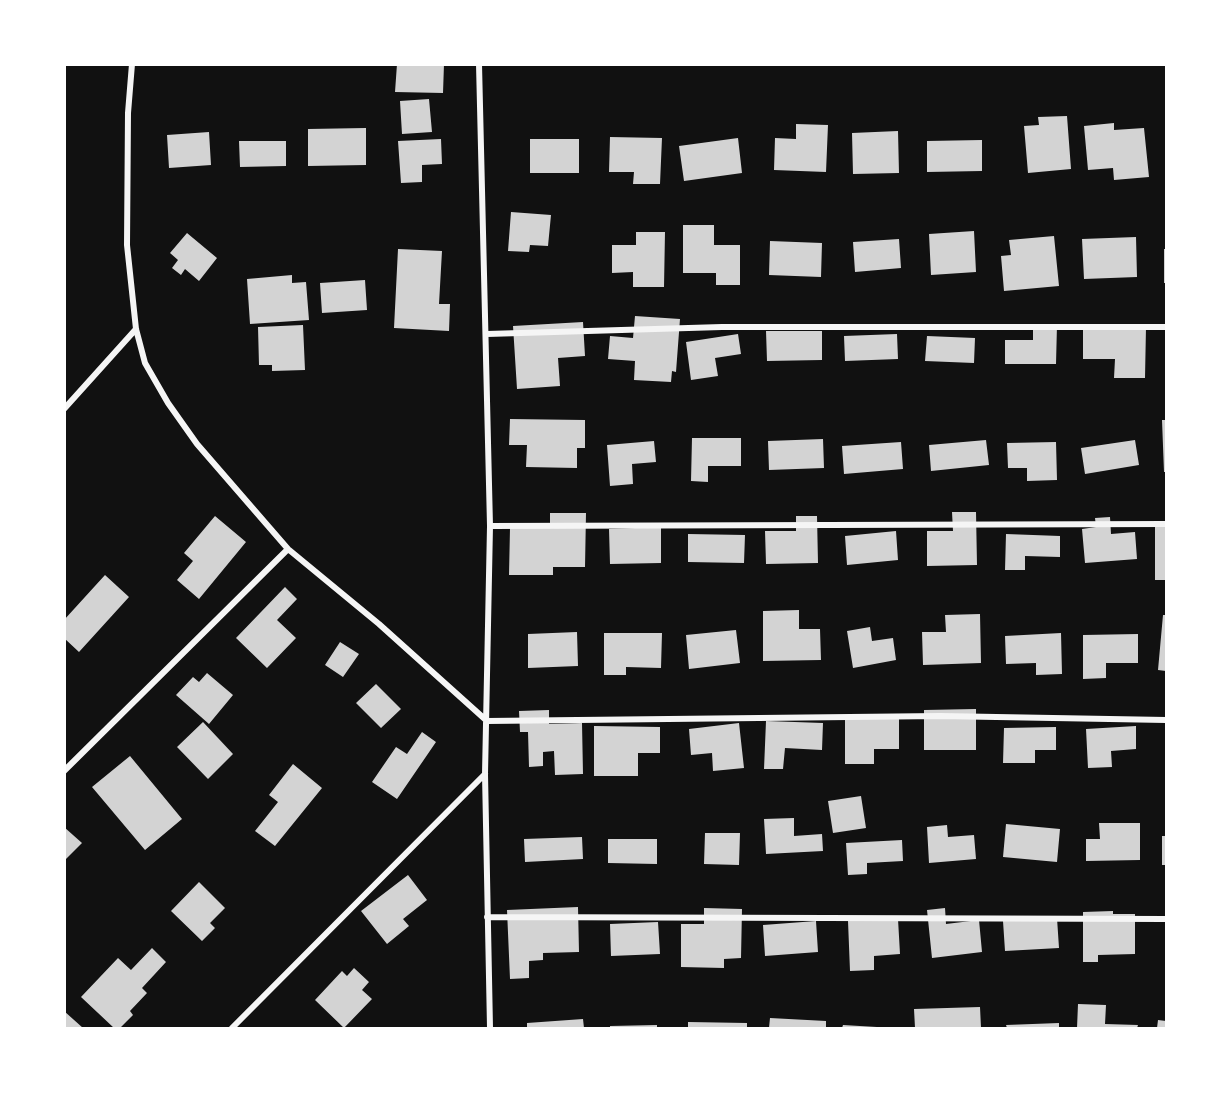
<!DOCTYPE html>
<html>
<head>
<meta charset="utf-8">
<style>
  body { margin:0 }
  #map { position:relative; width:1231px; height:1093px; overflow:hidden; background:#111; font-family:Jost,sans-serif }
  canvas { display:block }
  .frame { position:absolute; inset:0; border:66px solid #fff; pointer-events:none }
</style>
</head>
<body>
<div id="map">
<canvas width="1231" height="1093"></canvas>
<div class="frame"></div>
</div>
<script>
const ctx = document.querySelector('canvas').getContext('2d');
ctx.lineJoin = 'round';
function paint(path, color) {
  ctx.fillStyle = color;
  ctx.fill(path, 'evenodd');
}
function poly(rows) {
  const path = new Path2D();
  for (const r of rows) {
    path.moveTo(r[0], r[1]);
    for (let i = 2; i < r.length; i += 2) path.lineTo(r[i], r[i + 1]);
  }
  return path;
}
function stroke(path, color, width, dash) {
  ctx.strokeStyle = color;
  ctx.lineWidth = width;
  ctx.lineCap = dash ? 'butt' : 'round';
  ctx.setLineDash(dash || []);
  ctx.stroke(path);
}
const building = poly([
  [397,64,444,64,443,93,395,92],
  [429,99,432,132,402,134,400,101],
  [1067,116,1071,169,1028,173,1024,126,1039,125,1038,117],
  [1114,123,1114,130,1144,128,1149,177,1114,180,1113,168,1088,170,1084,126],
  [796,124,828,125,826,172,774,170,775,138,796,139],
  [366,128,366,165,308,166,308,129],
  [898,131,899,173,853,174,852,133],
  [209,132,211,165,169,168,167,135],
  [610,137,662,138,660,184,633,184,634,172,609,172],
  [738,138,742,173,684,181,679,146],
  [441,139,442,164,422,165,422,182,401,183,398,141],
  [530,139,579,139,579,173,530,173],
  [982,140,982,171,927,172,927,141],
  [239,141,286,141,286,166,240,167],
  [511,212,551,215,548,246,530,245,529,252,508,251],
  [683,225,714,225,714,245,740,245,740,285,716,285,716,273,683,273],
  [974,231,976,272,931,275,929,234],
  [636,232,665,232,664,287,633,287,633,272,612,273,612,245,636,245],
  [187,233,217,258,199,281,185,269,181,275,172,268,178,260,170,253],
  [1054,236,1059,286,1004,291,1001,256,1011,255,1009,240],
  [1136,237,1137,277,1084,279,1082,239],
  [899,239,901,268,855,272,853,242],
  [770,241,822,243,821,277,769,275],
  [398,249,442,251,439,304,450,304,449,331,394,328],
  [1164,249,1166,249,1166,283,1164,283],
  [292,275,292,283,306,282,309,320,250,324,247,279],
  [365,280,367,310,322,313,320,283],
  [635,316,680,319,676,372,672,371,671,382,634,380,635,361,608,359,610,336,633,338],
  [583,322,585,356,558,358,560,386,517,389,513,326],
  [1033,324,1057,325,1056,364,1005,364,1005,340,1033,340],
  [303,325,305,370,272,371,272,365,259,365,258,327],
  [1083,327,1146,327,1145,378,1114,378,1115,359,1083,359],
  [766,331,822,331,822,360,767,361],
  [738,334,741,354,715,358,718,376,691,380,686,342],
  [897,334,898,359,845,361,844,336],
  [927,336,975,338,974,363,925,361],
  [510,419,585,420,585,448,577,448,577,468,526,467,527,445,509,445],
  [1162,420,1166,420,1166,472,1164,472],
  [692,438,741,438,741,466,708,466,708,482,691,481],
  [823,439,824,468,769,470,768,441],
  [986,440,989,465,931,471,929,445],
  [1135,440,1139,465,1085,474,1081,448],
  [654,441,656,462,632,464,633,484,610,486,607,445],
  [901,442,903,469,844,474,842,446],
  [1056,442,1057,480,1027,481,1027,468,1008,468,1007,443],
  [952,512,976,512,977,565,927,566,927,531,953,531],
  [550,513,586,513,585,567,553,567,553,575,509,575,510,528,550,528],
  [215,516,246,542,199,599,177,580,193,561,184,553],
  [796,516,817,516,818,563,766,564,765,531,796,531],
  [1110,517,1111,534,1135,532,1137,559,1085,563,1082,529,1096,527,1095,518],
  [1155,522,1166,522,1166,580,1155,580],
  [661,527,661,563,610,564,609,529],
  [896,531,898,560,847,565,845,536],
  [688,534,745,535,744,563,688,562],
  [1006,534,1060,536,1060,557,1025,556,1025,570,1005,570],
  [105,575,129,597,79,652,64,638,64,620],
  [285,587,297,599,277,620,296,638,267,668,236,638],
  [799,610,799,629,820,629,821,660,763,661,763,611],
  [980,614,981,663,923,665,922,632,946,632,945,615],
  [1163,615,1166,615,1166,671,1158,670],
  [870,627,872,641,893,638,896,660,853,668,847,631],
  [736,630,740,663,689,669,686,635],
  [577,632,578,666,528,668,528,634],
  [604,633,662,633,661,668,626,667,626,675,604,675],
  [1061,633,1062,674,1036,675,1036,663,1006,664,1005,636],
  [1138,634,1138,663,1106,663,1106,678,1083,679,1083,635],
  [340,642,359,654,343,677,325,665],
  [207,673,233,695,209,724,176,695,193,677,199,682],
  [376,684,401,709,381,728,356,703],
  [976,709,976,750,924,750,924,710],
  [549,710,549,724,582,723,583,774,555,775,554,751,543,752,543,766,529,767,528,732,520,732,519,711],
  [899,717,899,749,874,749,874,764,845,764,845,718],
  [766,721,823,723,822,750,785,748,783,769,764,769],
  [203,722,233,754,208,779,177,747],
  [739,723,744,768,713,771,712,753,691,755,689,729],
  [594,726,660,727,660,753,638,753,638,776,594,776],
  [1136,726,1136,749,1111,751,1112,767,1088,768,1086,729],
  [1056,727,1056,750,1035,750,1035,763,1003,763,1004,728],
  [422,732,436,742,397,799,372,782,396,747,407,754],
  [130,756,182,819,145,850,92,787],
  [293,764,322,788,275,846,255,831,278,802,269,795],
  [861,796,866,828,833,833,828,801],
  [794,818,794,836,822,834,823,851,766,854,764,819],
  [1099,823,1140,823,1140,860,1086,861,1086,839,1100,839],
  [1006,824,1060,829,1057,862,1003,857],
  [947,825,948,837,974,835,976,859,929,863,927,827],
  [64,827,82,843,64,861],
  [705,833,740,833,739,865,704,864],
  [1162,836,1166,836,1166,865,1162,865],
  [582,837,583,859,525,862,524,839],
  [608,839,657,839,657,864,608,863],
  [902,840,903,861,867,863,867,874,848,875,846,843],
  [408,875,427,900,403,919,409,926,387,944,361,911],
  [199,882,225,908,210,923,215,928,202,941,171,911],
  [578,907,579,952,543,953,543,960,529,961,529,978,510,979,507,910],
  [704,908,742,909,741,958,724,959,724,968,681,967,681,924,704,924],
  [945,908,946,924,979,920,982,952,932,958,927,910],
  [1113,911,1113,914,1135,914,1135,954,1098,955,1098,962,1083,962,1083,912],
  [1057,918,1059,948,1005,951,1003,921],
  [898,919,900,954,874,956,874,970,850,971,848,921],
  [816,921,818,952,765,956,763,925],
  [658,922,660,954,611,956,610,924],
  [152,948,166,962,142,988,147,993,130,1011,133,1015,120,1028,114,1028,81,997,118,958,131,970],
  [354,968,369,982,362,990,372,999,344,1028,315,1000,342,971,347,976],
  [1078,1004,1106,1005,1105,1024,1138,1025,1137,1028,1077,1028],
  [980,1007,981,1028,915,1028,914,1009],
  [64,1011,83,1028,64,1028],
  [770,1018,826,1021,826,1028,769,1028],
  [583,1019,584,1028,527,1028,527,1023],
  [1158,1020,1166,1021,1166,1028,1157,1028],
  [688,1022,747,1023,747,1028,688,1028],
  [1059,1023,1059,1028,1007,1028,1006,1025],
  [657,1025,657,1028,610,1028,610,1026],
  [843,1025,877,1027,877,1028,842,1028]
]);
const minor = poly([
  [132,64,128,113,127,245,136,329,145,363,168,403,197,444,288,549,379,624,487,721,940,716,1166,720],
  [479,64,490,526,485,774,490,1028],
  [487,334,722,327,1166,327],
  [64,409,136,329],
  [490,526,1166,524],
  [64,771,288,549],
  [487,917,1166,919],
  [232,1028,485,774]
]);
paint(building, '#d3d3d3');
stroke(minor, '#f5f5f5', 6);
</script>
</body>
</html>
